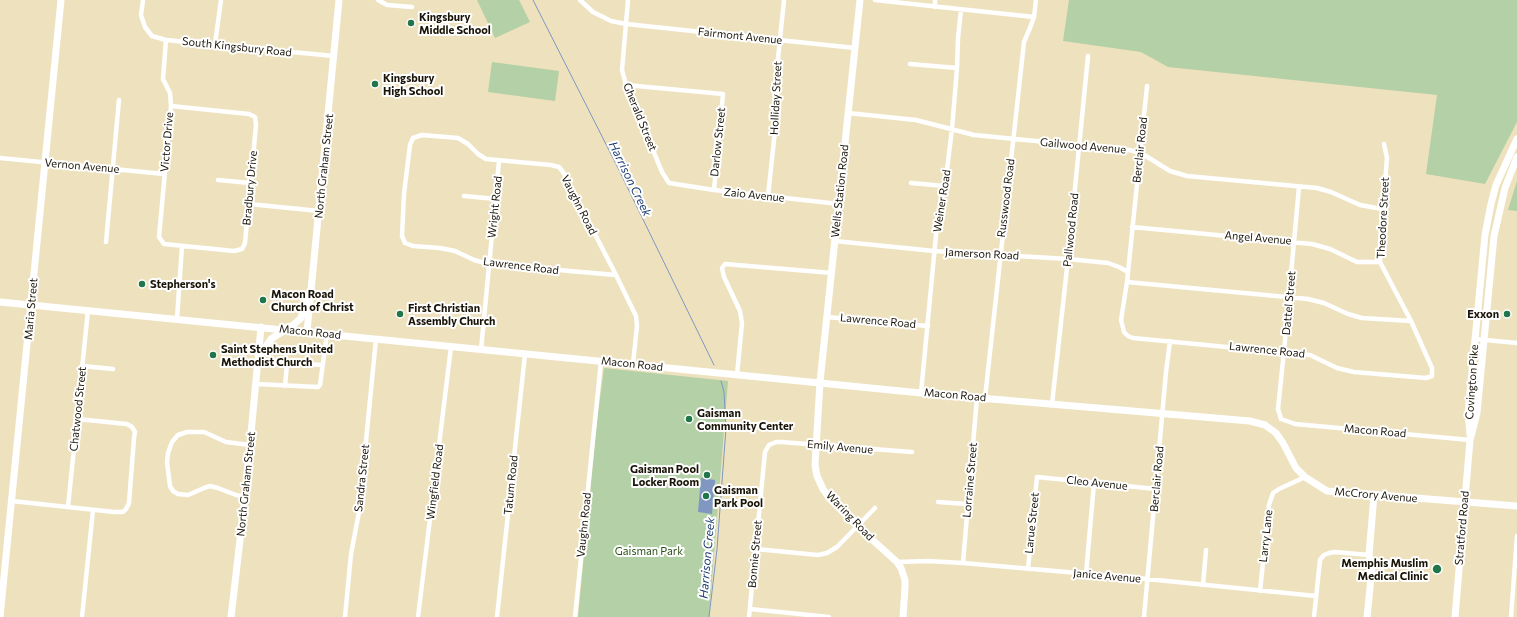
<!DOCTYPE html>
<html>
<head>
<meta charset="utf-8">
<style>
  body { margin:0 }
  canvas { display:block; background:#eee1bd }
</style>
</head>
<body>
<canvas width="1517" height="617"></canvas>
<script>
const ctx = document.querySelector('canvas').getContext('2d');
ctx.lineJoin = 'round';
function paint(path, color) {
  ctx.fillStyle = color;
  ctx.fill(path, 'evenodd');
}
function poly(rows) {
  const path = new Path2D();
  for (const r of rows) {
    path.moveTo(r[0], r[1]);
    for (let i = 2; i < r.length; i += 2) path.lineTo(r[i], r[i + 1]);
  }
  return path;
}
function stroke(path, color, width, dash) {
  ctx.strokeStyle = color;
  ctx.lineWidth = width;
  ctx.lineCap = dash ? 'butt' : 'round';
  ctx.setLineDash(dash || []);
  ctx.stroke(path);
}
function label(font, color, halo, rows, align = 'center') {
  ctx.font = font + ' Commissioner,sans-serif';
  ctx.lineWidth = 4;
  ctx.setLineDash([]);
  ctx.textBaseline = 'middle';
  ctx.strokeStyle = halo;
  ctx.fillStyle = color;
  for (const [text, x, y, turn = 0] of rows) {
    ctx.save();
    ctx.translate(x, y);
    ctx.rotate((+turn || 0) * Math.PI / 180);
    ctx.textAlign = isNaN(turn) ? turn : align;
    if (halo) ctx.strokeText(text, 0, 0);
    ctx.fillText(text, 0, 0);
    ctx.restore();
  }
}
const green = poly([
  [477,0,519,0,530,22,495,38],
  [1069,0,1517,0,1517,122,1485,184,1426,174,1437,95,1168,67,1141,52,1063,41],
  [492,62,559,71,555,101,488,92],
  [1517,181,1517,211,1508,210],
  [604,368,728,381,709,617,578,617,597,421]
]);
const water = poly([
  [701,478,715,480,712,514,698,512]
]);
const stream = poly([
  [533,0,617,166,714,365],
  [709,617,717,549,726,428,724,392,721,381]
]);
const street = poly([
  [143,0,141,15,145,27,152,36,166,40,334,56],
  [378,0,387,5,412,7],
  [580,0,593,12,611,21,626,24,855,48],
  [628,0,622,70,626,85,662,172,669,183,714,190,839,204],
  [875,0,1034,17],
  [935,7,935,0],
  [166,40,163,79,170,93,171,106,159,237,164,244,234,251,242,249,245,243,256,125,255,117,249,114,171,106],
  [215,44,221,0],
  [910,64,957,68],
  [626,85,723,94,714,190],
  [1147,86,1127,282,1121,320,1124,332,1128,336,1133,338,1310,355,1337,368,1354,372,1426,378,1432,376,1432,368,1411,321,1380,262,1380,244,1387,158,1384,144],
  [848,113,916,120,974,135,1129,150,1141,153,1170,171,1187,176,1317,188,1331,192,1360,205,1382,209],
  [0,158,164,174],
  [218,180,250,183],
  [911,183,945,186],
  [1299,187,1284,351,1278,409,1281,419,1295,424,1470,440],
  [464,196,496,199],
  [768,196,777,112,776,78,784,0],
  [249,204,319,211],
  [1132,227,1312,244,1330,249,1357,262,1380,262],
  [835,241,934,251,1068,259,1108,263,1119,267,1128,272],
  [106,242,119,100],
  [616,275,489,264,474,260,455,251,440,248,413,246,405,243,402,236,404,194,410,145,413,138,422,135,458,138,468,144,478,154,486,159,551,165,559,167,563,172,616,275,636,316,637,326,633,364],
  [1127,282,1308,299,1324,303,1348,314,1362,318,1411,321],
  [827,317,928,326],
  [177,319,182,246],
  [1475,339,1517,343],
  [481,350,499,161],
  [83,366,113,369],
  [737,375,742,323,740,311,724,277,722,268,725,264,832,273],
  [256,384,318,387,320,385,327,334],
  [285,386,287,364,289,363,322,365],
  [921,393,938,214,945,186,952,129,957,68,958,38,961,10],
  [985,398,1024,42,1030,28,1034,17,1036,0],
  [1052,404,1068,259,1088,56],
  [245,497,236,495,218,488,210,486,204,488,188,495,178,494,173,491,170,486,167,462,168,453,172,442,178,435,187,432,204,432,226,442,250,445],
  [12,501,114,512,123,512,126,509,129,503,134,438,135,432,132,427,127,424,77,419],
  [938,502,968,504],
  [68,507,88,310],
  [756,549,818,555,827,553,837,547,875,508],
  [897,562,928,561,963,563,1147,579,1316,596],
  [963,563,977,397],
  [1028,569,1037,477,1156,489],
  [1086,574,1094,483],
  [1203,585,1206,550],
  [1260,591,1269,505,1273,493,1279,489,1305,477],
  [750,609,829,617],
  [82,617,93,510],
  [345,617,351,554,359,512,376,339],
  [418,617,451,347],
  [497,617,525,354],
  [575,617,601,361],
  [749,617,765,452,769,445,776,442,781,442,912,452],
  [1144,617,1166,372,1170,341],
  [1314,617,1320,560,1324,555,1329,553,1335,552,1369,555],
  [1511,617,1517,536]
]);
const secondary = poly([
  [860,0,820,382,815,465,817,476,823,489,830,499,857,526,897,562,901,568,905,580,905,587,903,617],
  [0,302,921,393,1250,421,1265,425,1276,433,1283,443,1296,468,1305,477,1327,491,1517,506],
  [283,328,292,326,301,318,305,304,309,299],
  [307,332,339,0],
  [259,356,271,339,285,330],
  [0,617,61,0],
  [231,617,245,497,261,327],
  [1367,617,1372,568,1369,555,1374,495]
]);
const primary = poly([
  [1470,434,1468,413,1485,235,1491,204,1496,185,1517,139],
  [1455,617,1470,440,1477,413,1494,236,1505,188,1517,157]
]);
const markers = [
  [411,23,4,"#217649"],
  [375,84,4,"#217649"],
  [142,284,4,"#217649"],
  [263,300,4,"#217649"],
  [400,314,4,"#217649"],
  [1507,314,4,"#217649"],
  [213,355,4,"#217649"],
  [689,419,4,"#217649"],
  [707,475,4,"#217649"],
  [706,496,4,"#217649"],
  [1437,569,5,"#217649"]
];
const poiNames = [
  ["Kingsbury",419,17],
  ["Middle School",419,30],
  ["Kingsbury",383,78],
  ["High School",383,91],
  ["Stepherson's",150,284],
  ["Macon Road",271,294],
  ["Church of Christ",271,307],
  ["First Christian",408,308],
  ["Assembly Church",408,321],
  ["Exxon",1499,314,"right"],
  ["Saint Stephens United",221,349],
  ["Methodist Church",221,362],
  ["Gaisman",697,413],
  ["Community Center",697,426],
  ["Gaisman Pool",699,469,"right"],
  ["Locker Room",699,482,"right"],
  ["Gaisman",714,490],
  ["Park Pool",714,503],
  ["Memphis Muslim",1428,563,"right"],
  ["Medical Clinic",1428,576,"right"]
];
const streetNames = [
  ["Fairmont Avenue",740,36,6],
  ["South Kingsbury Road",237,47,6],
  ["Holliday Street",776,98,-87],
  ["Gherald Street",640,117,68],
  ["Victor Drive",167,142,-85],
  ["Darlow Street",718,142,-84],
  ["Gailwood Avenue",1083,146,5],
  ["Berclair Road",1140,150,-84],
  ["Vernon Avenue",82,166,5],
  ["North Graham Street",324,166,-84],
  ["Bradbury Drive",250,188,-85],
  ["Wells Station Road",840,191,-84],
  ["Zaio Avenue",754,195,6],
  ["Russwood Road",1006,198,-83],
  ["Weiner Road",942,201,-81],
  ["Vaughn Road",579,205,63],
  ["Wright Road",495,207,-84],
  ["Theodore Street",1383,218,-87],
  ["Pallwood Road",1071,230,-84],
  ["Angel Avenue",1258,238,5],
  ["Jamerson Road",982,254,3],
  ["Lawrence Road",521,266,7],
  ["Dattel Street",1289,303,-85],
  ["Maria Street",31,309,-85],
  ["Lawrence Road",878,321,5],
  ["Macon Road",310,332,6],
  ["Lawrence Road",1267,350,6],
  ["Macon Road",632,364,6],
  ["Covington Pike",1472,382,-86],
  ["Macon Road",955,395,5],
  ["Chatwood Street",78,409,-84],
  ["Macon Road",1375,431,5],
  ["Emily Avenue",840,447,5],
  ["Sandra Street",362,478,-84],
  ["Berclair Road",1157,479,-85],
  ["Lorraine Street",970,480,-85],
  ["Wingfield Road",435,482,-83],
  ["Cleo Avenue",1097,483,6],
  ["North Graham Street",246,484,-84],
  ["Tatum Road",511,485,-84],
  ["McCrory Avenue",1376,495,5],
  ["Waring Road",850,516,46],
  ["Larue Street",1032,523,-84],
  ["Vaughn Road",584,525,-84],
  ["Stratford Road",1462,528,-85],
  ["Larry Lane",1266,536,-84],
  ["Bonnie Street",755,554,-85],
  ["Janice Avenue",1107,576,5]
];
const parkNames = [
  ["Gaisman Park",649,551]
];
const waterNames = [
  ["Harrison Creek",630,179,64],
  ["Harrison Creek",707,558,-85]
];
paint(green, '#b3d0a6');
paint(water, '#7f97c1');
stroke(stream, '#7f97c1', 1);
stroke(street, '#fff', 4.5);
stroke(secondary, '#fff', 7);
stroke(primary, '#fff', 7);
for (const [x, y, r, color] of markers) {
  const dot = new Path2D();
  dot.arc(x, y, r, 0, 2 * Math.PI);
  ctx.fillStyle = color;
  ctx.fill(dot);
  stroke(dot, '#fff', 1.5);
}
label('bold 11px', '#191407', '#fff', poiNames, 'left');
label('11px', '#191407', '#fff', streetNames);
label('11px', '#2b5115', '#fff', parkNames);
label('italic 12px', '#224076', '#fff', waterNames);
</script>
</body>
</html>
